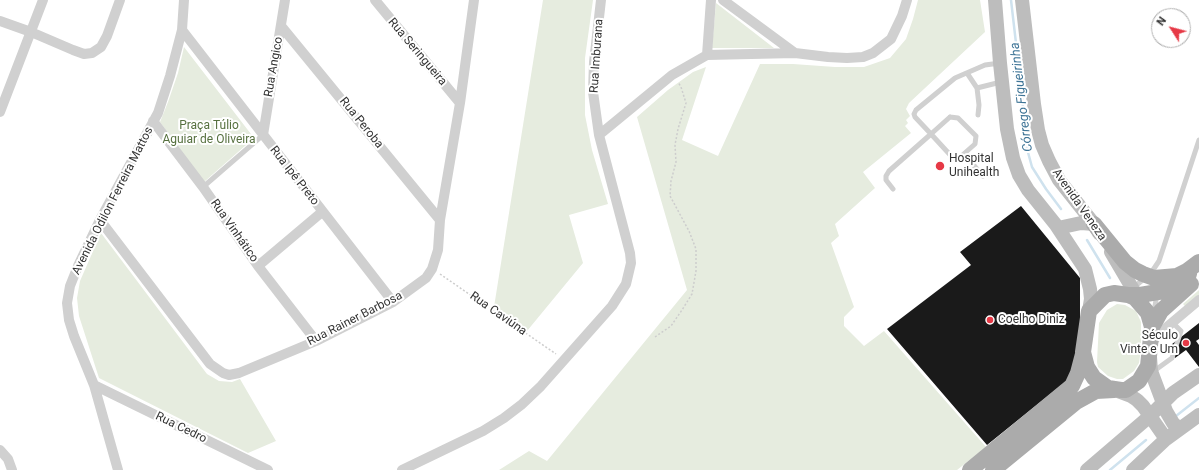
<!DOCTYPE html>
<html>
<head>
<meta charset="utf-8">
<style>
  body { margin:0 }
  #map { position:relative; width:1199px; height:470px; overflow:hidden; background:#fff; font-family:Roboto,sans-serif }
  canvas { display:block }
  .north { position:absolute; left:1151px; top:8px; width:40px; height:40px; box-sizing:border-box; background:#fff; border:1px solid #adadad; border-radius:50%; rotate:306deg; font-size:11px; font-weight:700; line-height:16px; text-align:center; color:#333 }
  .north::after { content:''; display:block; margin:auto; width:14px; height:18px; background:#e63946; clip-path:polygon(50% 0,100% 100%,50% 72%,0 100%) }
</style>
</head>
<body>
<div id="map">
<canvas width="1199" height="470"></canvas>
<div class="north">N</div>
</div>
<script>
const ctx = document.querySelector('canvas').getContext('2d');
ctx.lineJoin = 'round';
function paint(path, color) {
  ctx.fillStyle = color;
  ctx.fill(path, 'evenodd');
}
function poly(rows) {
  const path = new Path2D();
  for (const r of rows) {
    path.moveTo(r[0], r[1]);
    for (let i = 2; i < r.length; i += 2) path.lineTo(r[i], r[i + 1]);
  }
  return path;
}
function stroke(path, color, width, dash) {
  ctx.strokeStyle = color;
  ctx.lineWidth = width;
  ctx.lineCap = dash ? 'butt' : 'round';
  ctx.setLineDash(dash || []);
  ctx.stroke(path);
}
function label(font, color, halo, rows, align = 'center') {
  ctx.font = font + ' Roboto,sans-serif';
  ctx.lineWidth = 4;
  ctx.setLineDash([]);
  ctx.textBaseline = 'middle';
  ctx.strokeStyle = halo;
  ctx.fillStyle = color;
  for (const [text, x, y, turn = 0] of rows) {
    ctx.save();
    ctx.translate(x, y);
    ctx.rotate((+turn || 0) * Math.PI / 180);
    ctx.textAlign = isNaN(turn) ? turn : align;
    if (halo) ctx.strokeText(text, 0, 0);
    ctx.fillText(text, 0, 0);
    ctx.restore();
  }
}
const green = poly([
  [543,0,593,0,585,58,585,115,592,150,608,204,569,215,583,263,527,331,494,307],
  [918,0,980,0,985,32,909,103,906,109,910,116,906,120,908,123,905,126,911,133,863,172,875,188,835,224,839,236,831,243,854,307,844,317,844,326,864,346,884,331,986,447,957,470,499,470,529,451,547,461,687,290,637,117,668,90,693,72,706,67,682,140,718,156,760,64,793,64,835,67,864,67,890,58,906,39,913,19],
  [716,3,774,48,712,48],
  [184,47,254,138,204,182,160,122,168,102,178,73],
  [101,233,207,374,219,381,232,382,240,379,276,441,248,453,99,378,79,316,77,298,80,281],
  [1199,290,1199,296,1186,307,1183,304],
  [1117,304,1125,305,1136,311,1141,322,1141,349,1139,363,1134,371,1123,379,1117,379,1108,376,1098,367,1097,362,1099,323,1107,310]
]);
const stream = poly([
  [1011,0,1022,95,1026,145,1032,167,1046,189,1061,209],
  [1087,240,1110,278],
  [1176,416,1199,398],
  [1110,470,1146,440]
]);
const building = poly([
  [1021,206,1080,278,1080,328,1078,358,1069,379,987,445,887,329,971,265,960,252],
  [1199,323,1199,339,1196,341,1199,345,1199,367,1186,350,1175,358,1167,348]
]);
const path = poly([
  [440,274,556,354],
  [655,337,671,326,682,310,692,294,696,271,696,249,689,231,670,196,671,181,676,162,675,145,678,129,686,103,681,87,678,82]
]);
const lane = poly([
  [967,73,977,88,979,105,978,115],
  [977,88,1001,82],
  [950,117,958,118,976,136,975,144,958,159,953,158,931,134,950,117],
  [964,154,983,176],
  [203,187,263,135],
  [893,189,886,180,886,176,889,171,931,134,915,117,914,114,916,110,955,78,985,65,1000,63],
  [1133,288,1151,273,1159,261,1199,140],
  [1154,312,1157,294],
  [1154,371,1172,358,1181,331,1172,322]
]);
const street = poly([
  [375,0,460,103],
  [723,0,795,53],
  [0,21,31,32,73,50,84,54,92,53,101,47,107,36,120,0],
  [281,26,440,220],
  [182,30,393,302],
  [707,55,711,0],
  [0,112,43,0],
  [153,121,203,187,258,266,316,341],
  [263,135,285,0],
  [599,135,593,92,594,62,601,0],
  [100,220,210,364,223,373,229,375,239,373,316,341,393,302,426,278,432,269,438,250,440,220,460,103,474,0],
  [258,266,322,212],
  [1152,342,1161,332,1199,300],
  [94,385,268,470],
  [0,450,8,459,12,470],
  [118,470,94,385,74,336,69,320,67,303,70,286,78,266,100,220,158,113,170,76,182,30,184,0],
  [402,470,483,431,504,418,521,405,541,386,612,306,626,284,631,263,630,253,599,135,672,75,707,55,795,53,828,57,847,58,863,57,873,53,891,39,902,16,907,0]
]);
const secondary = poly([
  [995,0,1000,63,1007,129,1013,158,1019,175,1028,190,1056,225,1085,269,1090,289,1091,299,1089,311],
  [1022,0,1034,104,1038,130,1042,145,1049,161,1059,180,1094,224,1099,233],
  [1058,228,1081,223,1094,224],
  [1111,252,1141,303],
  [1150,357,1151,371,1166,411,1173,423,1179,429],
  [1115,390,1131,396,1137,400,1143,406,1166,439],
  [1087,470,1150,416,1173,393,1199,375],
  [1133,470,1166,439,1199,415]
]);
const primary = poly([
  [1094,224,1125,262,1135,270,1143,274,1154,278,1177,276,1187,271,1199,262],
  [1114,293,1128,295,1135,298,1148,313,1152,327,1148,366,1139,381,1126,390,1121,390,1108,388,1094,378,1087,367,1083,352,1089,311,1105,295,1114,293],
  [1128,295,1140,295,1164,291,1171,289,1189,274],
  [1152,327,1161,311,1191,284],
  [970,470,1072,386,1078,373,1083,354],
  [993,470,1076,402,1096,391,1114,390]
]);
const markers = [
  [940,166,5,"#e63946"],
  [990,320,4,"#e63946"],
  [1186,343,4,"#e63946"]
];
const streetNames = [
  ["Rua Seringueira",417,52,50],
  ["Rua Imburana",597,56,-86],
  ["Rua Angico",274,67,-80],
  ["Rua Peroba",361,123,51],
  ["Rua Ipê Preto",294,176,52],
  ["Avenida Odilon Ferreira Mattos",113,201,-63],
  ["Avenida Veneza",1079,205,55],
  ["Rua Vinhático",234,231,55],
  ["Rua Caviúna",498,314,35],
  ["Rua Rainer Barbosa",355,319,-27],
  ["Rua Cedro",181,428,26]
];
const parkNames = [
  ["Praça Túlio",209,126],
  ["Aguiar de Oliveira",209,140]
];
const poiNames = [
  ["Hospital",949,159],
  ["Unihealth",949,173],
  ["Coelho Diniz",998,320],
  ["Século",1178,336,"right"],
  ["Vinte e Um",1178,350,"right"]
];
const waterNames = [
  ["Córrego Figueirinha",1022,97,-97]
];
paint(green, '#e6ecdf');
stroke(stream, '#cfe2ee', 2.5);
paint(building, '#1a1a1a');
stroke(path, '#cdcdcd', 1.5, [2, 2]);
stroke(lane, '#d0d0d0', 5);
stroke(street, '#d0d0d0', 10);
stroke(secondary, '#bdbdbd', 14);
stroke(primary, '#ababab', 16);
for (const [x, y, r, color] of markers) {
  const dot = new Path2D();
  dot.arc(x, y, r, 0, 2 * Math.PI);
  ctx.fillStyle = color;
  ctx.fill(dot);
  stroke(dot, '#fff', 1.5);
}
label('12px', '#333', '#fff', streetNames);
label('12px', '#56703f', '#fff', parkNames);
label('12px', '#333', '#fff', poiNames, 'left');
label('italic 13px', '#3f7597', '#fff', waterNames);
</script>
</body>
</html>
